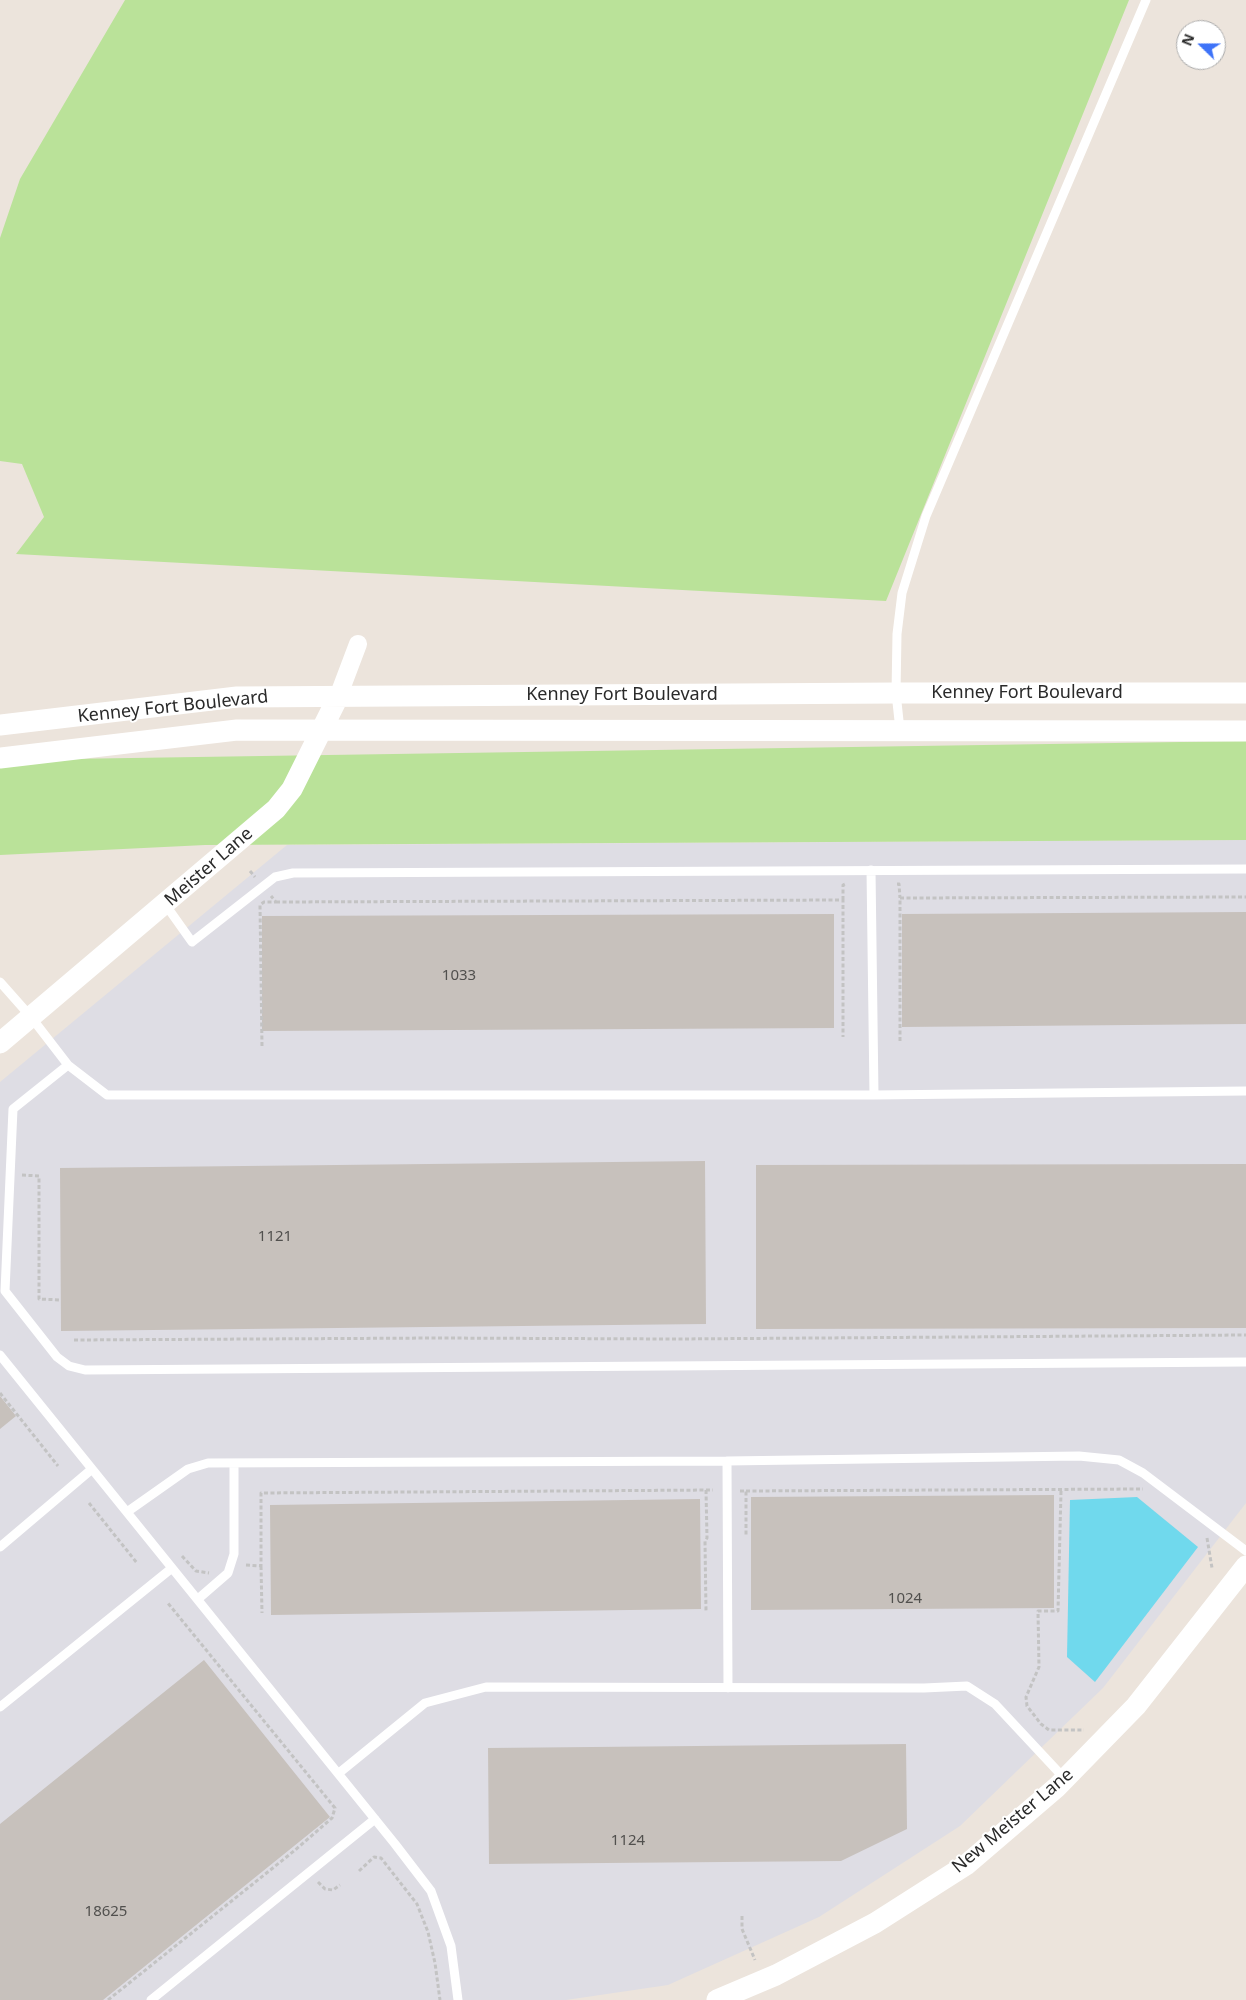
<!DOCTYPE html>
<html>
<head>
<meta charset="utf-8">
<style>
  body { margin:0 }
  #map { position:relative; width:1246px; height:2000px; overflow:hidden; background:#ece4dc; font-family:"Noto Sans",sans-serif }
  canvas { display:block }
  .north { position:absolute; left:1176px; top:20px; width:50px; height:50px; box-sizing:border-box; background:#fff; border:1px solid #aaa; border-radius:50%; rotate:292deg; font-size:14px; font-weight:700; line-height:20px; text-align:center; color:#2a2a2a }
  .north::after { content:''; display:block; margin:auto; width:18px; height:22px; background:#3e73f8; clip-path:polygon(50% 0,100% 100%,50% 72%,0 100%) }
</style>
</head>
<body>
<div id="map">
<canvas width="1246" height="2000"></canvas>
<div class="north">N</div>
</div>
<script>
const ctx = document.querySelector('canvas').getContext('2d');
ctx.lineJoin = 'round';
function paint(path, color) {
  ctx.fillStyle = color;
  ctx.fill(path, 'evenodd');
}
function poly(rows) {
  const path = new Path2D();
  for (const r of rows) {
    path.moveTo(r[0], r[1]);
    for (let i = 2; i < r.length; i += 2) path.lineTo(r[i], r[i + 1]);
  }
  return path;
}
function stroke(path, color, width, dash) {
  ctx.strokeStyle = color;
  ctx.lineWidth = width;
  ctx.lineCap = dash ? 'butt' : 'round';
  ctx.setLineDash(dash || []);
  ctx.stroke(path);
}
function label(font, color, halo, rows, align = 'center') {
  ctx.font = font + ' "Noto Sans",sans-serif';
  ctx.lineWidth = 4;
  ctx.setLineDash([]);
  ctx.textBaseline = 'middle';
  ctx.strokeStyle = halo;
  ctx.fillStyle = color;
  for (const [text, x, y, turn = 0] of rows) {
    ctx.save();
    ctx.translate(x, y);
    ctx.rotate((+turn || 0) * Math.PI / 180);
    ctx.textAlign = isNaN(turn) ? turn : align;
    if (halo) ctx.strokeText(text, 0, 0);
    ctx.fillText(text, 0, 0);
    ctx.restore();
  }
}
const industrial = poly([
  [1246,840,1246,1503,1103,1688,960,1826,819,1917,668,1985,566,2000,0,2000,0,1082,287,845]
]);
const green = poly([
  [125,0,1129,0,886,601,16,554,44,517,22,464,0,461,0,238,20,179],
  [1246,741,1246,840,205,845,0,855,0,760]
]);
const water = poly([
  [1137,1497,1198,1547,1095,1682,1067,1657,1070,1500]
]);
const building = poly([
  [1246,912,1246,1024,902,1027,902,914],
  [834,914,834,1028,262,1031,262,916],
  [705,1161,706,1324,61,1331,60,1168],
  [1246,1164,1246,1328,756,1329,756,1165],
  [0,1396,16,1416,0,1429],
  [1054,1495,1054,1608,751,1610,751,1497],
  [700,1499,701,1609,271,1615,270,1505],
  [204,1660,330,1817,103,2000,0,2000,0,1824],
  [906,1744,907,1829,841,1861,489,1864,488,1748]
]);
const path = poly([
  [250,871,255,877],
  [897,884,899,884,900,898],
  [843,900,843,885,845,884],
  [276,902,843,900,843,1037],
  [900,1041,900,898,1246,897],
  [262,1046,260,905,264,902,276,902,271,896],
  [22,1175,39,1176,39,1299,61,1300],
  [74,1340,436,1338,675,1339,1246,1335],
  [0,1393,58,1466],
  [706,1490,707,1538,705,1541,706,1611],
  [740,1491,746,1491,746,1537],
  [746,1491,1143,1489],
  [1061,1491,1058,1611,1038,1611,1039,1667,1026,1697,1027,1706,1041,1724,1049,1730,1084,1730],
  [89,1503,137,1563],
  [1207,1538,1212,1568],
  [182,1556,196,1571,209,1573],
  [246,1565,261,1566,261,1493,713,1490],
  [261,1566,262,1613],
  [359,1871,374,1857,381,1858,417,1904,428,1932,435,1963,440,2000],
  [318,1882,325,1889,333,1890,340,1885],
  [742,1916,742,1929,755,1960],
  [108,2000,294,1851,332,1818,335,1808,167,1602]
]);
const service = poly([
  [900,730,896,693,897,634,902,593,926,516,1146,0],
  [871,870,874,1095],
  [165,904,192,942,275,877,293,873,1246,869],
  [0,982,31,1017,68,1065,107,1095,874,1095,1246,1091],
  [68,1065,13,1109,5,1291,57,1357,69,1366,85,1370,1246,1362],
  [0,1355,395,1844,431,1891,451,1946,458,2000],
  [727,1461,728,1688],
  [127,1512,188,1469,208,1463,727,1461,1079,1456,1119,1460,1143,1473,1246,1551],
  [0,1547,92,1469],
  [198,1599,228,1573,234,1554,234,1463],
  [0,1707,172,1568],
  [339,1773,425,1703,486,1687,924,1688,967,1686,995,1704,1065,1779],
  [151,2000,375,1819]
]);
const minor = poly([
  [338,697,358,644]
]);
const tertiary = poly([
  [0,725,237,697,896,693,1246,693],
  [0,758,237,730,1246,731],
  [0,1043,276,809,292,789,338,697],
  [717,2000,776,1975,875,1923,966,1865,1057,1787,1136,1706,1246,1566]
]);
const numberNames = [
  ["1033",459,976],
  ["1121",275,1237],
  ["1024",905,1599],
  ["1124",628,1841],
  ["18625",106,1912]
];
const streetNames = [
  ["Kenney Fort Boulevard",1027,693],
  ["Kenney Fort Boulevard",622,695],
  ["Kenney Fort Boulevard",173,707,-6],
  ["Meister Lane",209,867,-41],
  ["New Meister Lane",1013,1821,-40]
];
paint(industrial, '#dedde4');
paint(green, '#bae299');
paint(water, '#70d9ed');
paint(building, '#c7c1bc');
stroke(path, '#c3c3c3', 3, [4, 2.5]);
stroke(service, '#fff', 9);
stroke(minor, '#fff', 18);
stroke(tertiary, '#fff', 21);
label('15px', '#51504e', null, numberNames);
label('18px', '#2a2a2a', '#fff', streetNames);
</script>
</body>
</html>
